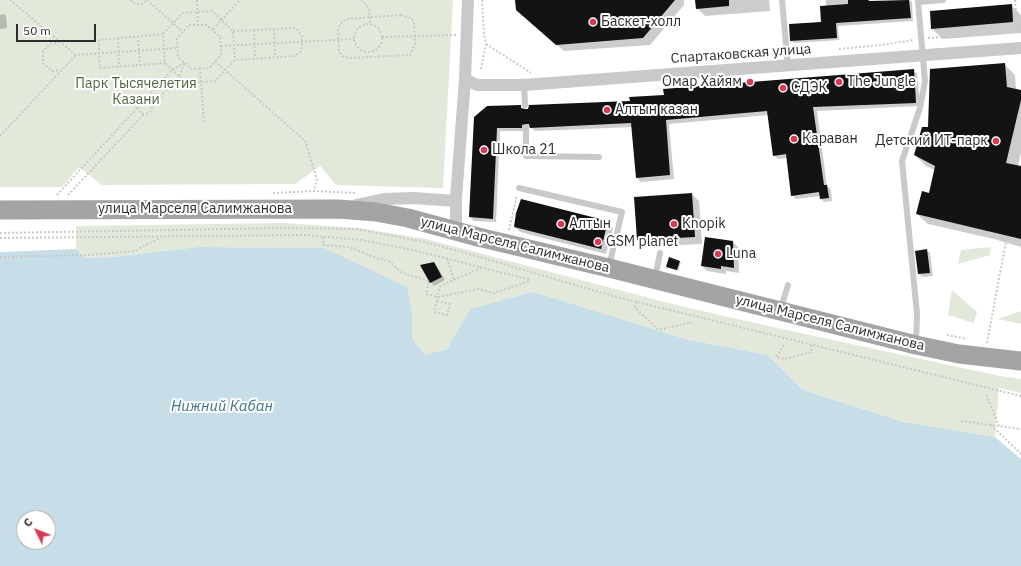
<!DOCTYPE html>
<html>
<head>
<meta charset="utf-8">
<style>
  body { margin:0 }
  #map { position:relative; width:1021px; height:566px; overflow:hidden; background:#fff; font-family:"IBM Plex Sans",sans-serif }
  canvas { display:block }
  .north { position:absolute; left:16px; top:510px; width:40px; height:40px; box-sizing:border-box; background:#fff; border:1px solid #ababab; border-radius:50%; rotate:313deg; font-size:11px; font-weight:700; line-height:16px; text-align:center; color:#2c2c2c }
  .north::after { content:''; display:block; margin:auto; width:14px; height:18px; background:#d93951; clip-path:polygon(50% 0,100% 100%,50% 72%,0 100%) }
  .scale { position:absolute; left:16px; top:24px; width:80px; height:18px; box-sizing:border-box; border:2px solid #2c2c2c; border-top:0; padding-left:5px; font-size:12px; line-height:14px; white-space:nowrap; color:#2c2c2c; -webkit-text-stroke:3px #fff; paint-order:stroke }
</style>
</head>
<body>
<div id="map">
<canvas width="1021" height="566"></canvas>
<div class="north">С</div>
<div class="scale">50 m</div>
</div>
<script>
const ctx = document.querySelector('canvas').getContext('2d');
ctx.lineJoin = 'round';
function paint(path, color) {
  ctx.fillStyle = color;
  ctx.fill(path, 'evenodd');
}
function poly(rows) {
  const path = new Path2D();
  for (const r of rows) {
    if (r.length === 3) {
      path.moveTo(r[0] + r[2], r[1]);
      path.arc(r[0], r[1], r[2], 0, 2 * Math.PI);
      continue;
    }
    path.moveTo(r[0], r[1]);
    for (let i = 2; i < r.length; i += 2) path.lineTo(r[i], r[i + 1]);
  }
  return path;
}
function stroke(path, color, width, dash) {
  ctx.strokeStyle = color;
  ctx.lineWidth = width;
  ctx.lineCap = dash ? 'butt' : 'round';
  ctx.setLineDash(dash || []);
  ctx.stroke(path);
}
function label(font, color, halo, rows, align = 'center') {
  ctx.font = font + ' "IBM Plex Sans",sans-serif';
  ctx.lineWidth = 4;
  ctx.setLineDash([]);
  ctx.textBaseline = 'middle';
  ctx.strokeStyle = halo;
  ctx.fillStyle = color;
  for (const [text, x, y, turn = 0] of rows) {
    ctx.save();
    ctx.translate(x, y);
    ctx.rotate((+turn || 0) * Math.PI / 180);
    ctx.textAlign = isNaN(turn) ? turn : align;
    if (halo) ctx.strokeText(text, 0, 0);
    ctx.fillText(text, 0, 0);
    ctx.restore();
  }
}
const green = poly([
  [0,0,453,0,443,188,336,185,320,166,295,184,102,185,79,167,62,187,0,187],
  [284,223,359,228,426,239,672,304,782,329,1000,376,1021,379,1021,393,999,388,995,437,904,422,803,390,768,355,685,339,470,309,447,349,424,356,412,339,412,313,324,248,198,247,111,257,85,258,76,249,76,226],
  [991,247,990,255,958,264,961,250],
  [952,290,977,312,974,323,948,315],
  [1021,311,1021,324,998,319]
]);
const water = poly([
  [198,247,324,248,407,287,412,313,412,339,425,355,447,349,470,309,533,292,685,339,768,355,803,390,904,422,995,437,1021,459,1021,566,0,566,0,252,76,249,85,258,111,257],
  [24,518,48,518,48,542,24,542]
]);
const shadow = poly([
  [516,0,684,0,684,5,650,45,564,51,525,17],
  [696,0,769,0,770,11,705,16,697,8],
  [826,0,870,0,871,2,910,0,912,2,913,21,838,26,839,40,794,43,791,40,822,23,826,7],
  [1011,5,1021,15,1021,33,943,39,932,29],
  [4,14,6,16,7,28,0,29,0,15],
  [1004,64,1015,75,1016,90,1021,91,1021,152,1018,166,1021,167,1021,247,994,239,928,224,917,214,929,194,935,170,926,166,915,155,929,127],
  [913,70,917,74,920,106,817,111,827,186,831,190,832,201,824,202,821,199,820,196,796,199,792,195,787,158,778,159,774,155,769,115,669,124,674,179,641,182,637,178,633,127,535,131,530,127,526,129,525,131,500,131,496,222,474,221,470,217,475,117,520,106,524,110,631,102,665,95],
  [692,194,699,201,702,244,645,247,638,240,635,198],
  [608,222,613,228,606,254,520,232,515,227],
  [733,242,738,247,739,273,726,271,726,274,707,271,702,266],
  [926,250,930,253,933,276,923,277,919,274],
  [679,262,681,263,678,271,669,268],
  [434,263,437,266,445,280,434,286,431,282]
]);
const building = poly([
  [515,0,675,0,643,38,556,45,516,10],
  [695,0,729,0,729,6,696,9],
  [848,0,868,0,869,1,909,0,911,18,836,23,837,38,790,41,789,24,821,22,820,6,848,4],
  [1012,4,1013,22,931,29,930,11],
  [1005,63,1007,87,1021,90,1021,100,1006,163,1021,166,1021,239,916,214,922,191,929,193,935,166,914,155,922,127,928,127,930,69],
  [914,69,916,103,813,107,824,185,827,185,829,198,820,199,819,192,791,196,786,154,773,156,767,111,666,120,670,175,636,178,631,123,530,128,529,124,526,124,522,125,522,128,497,128,493,219,469,217,474,117,487,106,521,105,521,108,525,109,528,109,529,105,630,101,629,97,664,95,663,89],
  [692,193,695,237,637,240,634,197],
  [521,199,608,221,601,249,514,227,516,213],
  [705,237,733,241,734,268,721,266,721,269,701,266],
  [927,249,930,273,918,274,915,251],
  [669,257,680,261,677,270,666,267],
  [434,262,442,277,430,283,420,265]
]);
const path = poly([
  [10,0,76,55,177,48],
  [130,0,136,4,142,4,147,0],
  [147,0,183,32],
  [197,0,198,25],
  [361,0,369,8,370,24],
  [1015,0,1017,31],
  [401,15,411,18,414,22,415,44,410,55,350,58,342,56,339,51,338,28,343,21,347,19,401,15],
  [368,38,14],
  [189,25,207,25,220,37,221,55,209,68,191,69,178,57,177,39,189,25],
  [213,29,240,0],
  [274,29,275,56],
  [254,30,255,57],
  [233,31,295,28,299,31,302,37,302,45,300,52,295,56,235,60,215,81,186,83,165,63,163,34,183,13,212,11,233,31,235,60],
  [163,34,99,40,99,53,100,68,165,63],
  [138,36,140,65],
  [382,37,456,35],
  [118,38,119,67],
  [928,38,1021,31],
  [60,42,50,44,43,51,43,63,52,71,61,70],
  [486,44,531,73],
  [221,46,354,39],
  [839,49,881,45,914,40],
  [215,61,305,141,317,179,314,191],
  [200,68,204,123],
  [481,69,486,44,484,34,482,0],
  [145,99,172,70,184,63],
  [145,107,7],
  [152,106,179,76,184,64],
  [0,136,76,55],
  [273,193,314,191,356,193],
  [57,195,137,108],
  [68,195,144,114],
  [509,230,517,195],
  [0,233,284,228,356,229,425,242,469,254,613,296,1021,396],
  [323,237,323,245,349,247,376,258,389,261,402,273,429,281,426,294,438,297,478,289,494,293,530,281],
  [0,238,307,235,361,240,413,250,531,280],
  [0,257,89,255,134,251,160,238],
  [447,258,454,280],
  [437,301,450,304,447,315,434,312,440,286,481,268],
  [637,302,635,308,659,330,692,322],
  [947,335,967,339],
  [987,343,1007,236],
  [784,345,776,357,784,359,811,352,812,345],
  [986,395,999,426],
  [961,421,1021,429],
  [991,425,1021,454]
]);
const service = poly([
  [782,0,788,66],
  [524,85,525,105],
  [526,128,526,156,599,157],
  [519,188,622,212,609,266],
  [655,278,660,253],
  [781,308,788,285],
  [916,343,917,314,902,161,920,108,925,81,918,2,943,0]
]);
const minor = poly([
  [465,79,477,85,524,85,1021,48],
  [356,205,384,199,413,198,456,201],
  [456,231,456,198,465,79,468,0]
]);
const primary = poly([
  [0,210,339,209,376,212,408,218,478,237,609,268,916,345,959,354,1021,361]
]);
const markers = [
  [593,22,4,"#d93951"],
  [750,82,4,"#d93951"],
  [839,82,4,"#d93951"],
  [783,88,4,"#d93951"],
  [607,110,4,"#d93951"],
  [794,139,4,"#d93951"],
  [996,141,4,"#d93951"],
  [484,150,4,"#d93951"],
  [561,224,4,"#d93951"],
  [674,224,4,"#d93951"],
  [598,242,4,"#d93951"],
  [718,254,4,"#d93951"]
];
const poiNames = [
  ["Баскет-холл",601,22],
  ["Омар Хайям",742,82,"right"],
  ["The Jungle",847,82],
  ["СДЭК",791,88],
  ["Алтын казан",615,110],
  ["Караван",802,139],
  ["Детский ИТ-парк",988,141,"right"],
  ["Школа 21",492,150],
  ["Алтын",569,224],
  ["Knopik",682,224],
  ["GSM planet",606,242],
  ["Luna",726,254]
];
const streetNames = [
  ["Спартаковская улица",741,54,-4],
  ["улица Марселя Салимжанова",195,209],
  ["улица Марселя Салимжанова",515,245,14],
  ["улица Марселя Салимжанова",830,323,14]
];
const parkNames = [
  ["Парк Тысячелетия",136,84],
  ["Казани",136,100]
];
const waterNames = [
  ["Нижний Кабан",222,407]
];
paint(green, '#e3e9da');
paint(water, '#c7dee8');
paint(shadow, '#0003');
paint(building, '#131313');
stroke(path, '#c9c9c9', 2, [2, 2]);
stroke(service, '#c9c9c9', 6);
stroke(minor, '#c9c9c9', 12);
stroke(primary, '#a4a4a4', 19);
for (const [x, y, r, color] of markers) {
  const dot = new Path2D();
  dot.arc(x, y, r, 0, 2 * Math.PI);
  ctx.fillStyle = color;
  ctx.fill(dot);
  stroke(dot, '#fff', 1.5);
}
label('14px', '#2c2c2c', '#fff', poiNames, 'left');
label('14px', '#2c2c2c', '#fff', streetNames);
label('14px', '#52643d', '#fff', parkNames);
label('italic 15px', '#407288', '#fff', waterNames);
</script>
</body>
</html>
